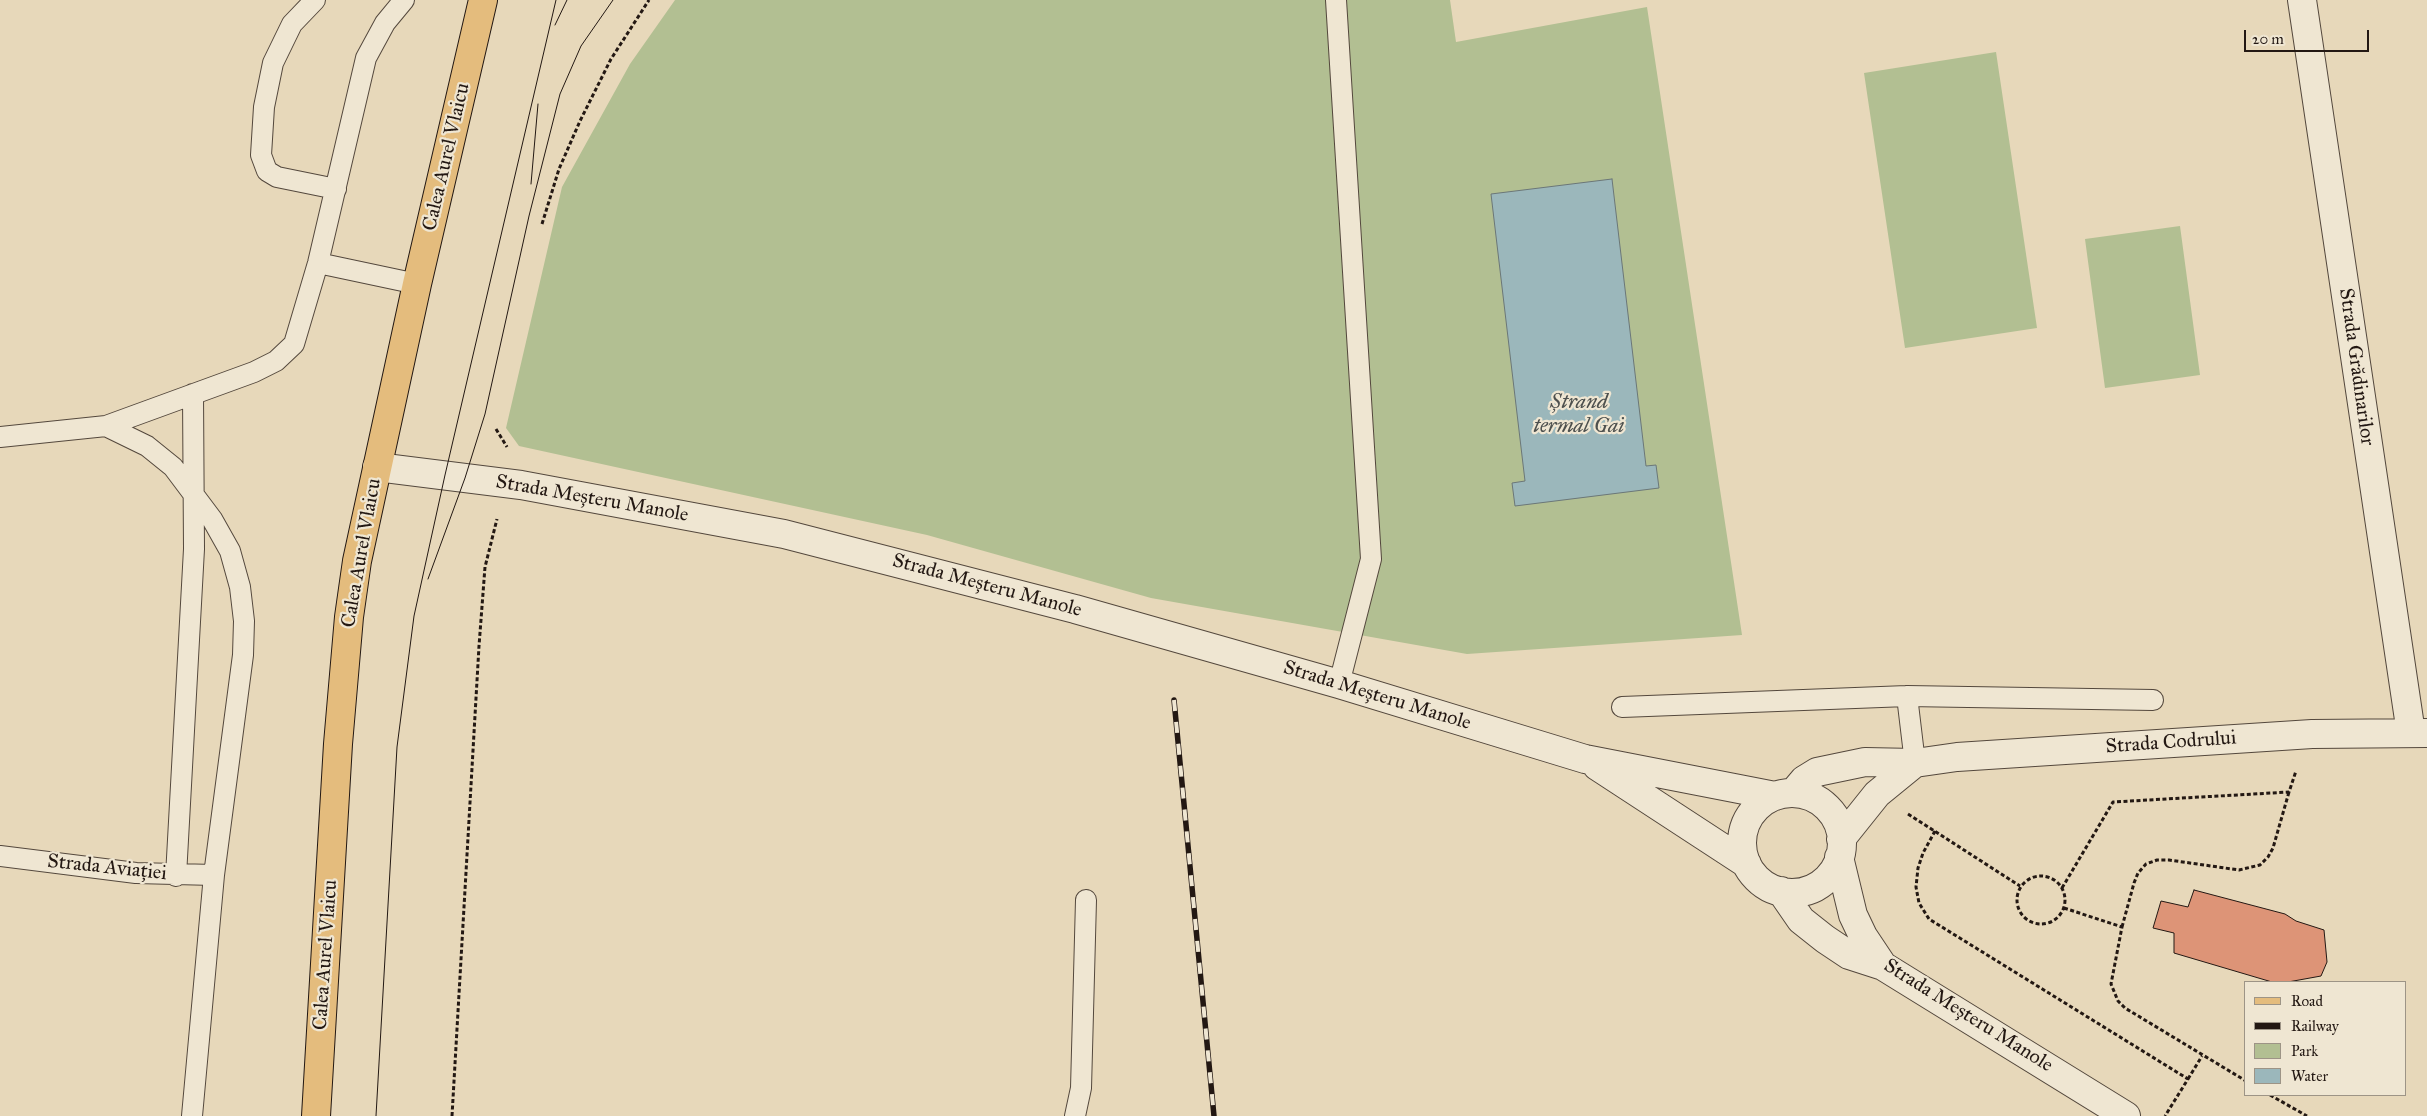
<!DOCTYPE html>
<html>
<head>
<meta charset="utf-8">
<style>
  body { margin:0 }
  #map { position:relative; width:2427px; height:1116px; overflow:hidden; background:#e7d8ba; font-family:"IM FELL Great Primer",serif }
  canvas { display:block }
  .legend { position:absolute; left:2244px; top:981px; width:162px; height:115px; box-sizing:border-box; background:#efe6d2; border:1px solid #9d9486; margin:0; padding:6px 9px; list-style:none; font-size:15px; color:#231813 }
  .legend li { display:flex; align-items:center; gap:10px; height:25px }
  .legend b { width:25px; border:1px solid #9d9486 }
  .scale { position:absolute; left:2244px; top:30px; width:125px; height:22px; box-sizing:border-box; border:2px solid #231813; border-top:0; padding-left:6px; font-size:15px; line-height:18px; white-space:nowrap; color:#231813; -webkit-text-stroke:4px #efe6d2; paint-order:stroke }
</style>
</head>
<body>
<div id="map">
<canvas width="2427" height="1116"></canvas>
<ul class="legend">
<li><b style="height:6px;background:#e4bc7d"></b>Road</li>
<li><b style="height:6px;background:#231813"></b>Railway</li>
<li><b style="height:14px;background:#b2bf92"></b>Park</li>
<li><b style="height:14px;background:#9bb7bb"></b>Water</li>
</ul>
<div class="scale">20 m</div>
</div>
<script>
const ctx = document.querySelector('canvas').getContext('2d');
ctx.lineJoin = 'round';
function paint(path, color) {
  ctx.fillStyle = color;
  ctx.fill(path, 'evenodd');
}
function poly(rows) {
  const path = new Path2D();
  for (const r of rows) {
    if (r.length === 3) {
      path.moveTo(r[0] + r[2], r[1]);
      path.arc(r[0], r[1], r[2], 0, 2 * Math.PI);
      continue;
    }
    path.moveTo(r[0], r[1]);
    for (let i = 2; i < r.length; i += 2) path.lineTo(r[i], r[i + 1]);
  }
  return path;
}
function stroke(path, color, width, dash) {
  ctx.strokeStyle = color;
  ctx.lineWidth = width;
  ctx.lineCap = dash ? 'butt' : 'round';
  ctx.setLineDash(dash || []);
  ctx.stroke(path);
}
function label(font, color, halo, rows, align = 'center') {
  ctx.font = font + ' "IM FELL Great Primer",serif';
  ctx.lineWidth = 4.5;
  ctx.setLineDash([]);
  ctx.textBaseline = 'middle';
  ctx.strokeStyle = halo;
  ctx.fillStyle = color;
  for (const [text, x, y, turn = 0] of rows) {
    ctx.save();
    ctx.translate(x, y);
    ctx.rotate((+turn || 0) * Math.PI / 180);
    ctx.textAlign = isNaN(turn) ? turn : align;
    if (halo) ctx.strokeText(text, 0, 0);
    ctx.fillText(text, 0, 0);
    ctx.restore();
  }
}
const green = poly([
  [675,0,1450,0,1456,42,1647,7,1742,635,1467,654,1151,598,927,535,519,446,506,428,562,187,630,64],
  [1996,52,2037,328,1905,348,1864,73],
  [2180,226,2200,375,2105,388,2085,239]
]);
const water = poly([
  [1612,179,1646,466,1656,465,1659,488,1515,506,1512,483,1525,481,1491,194,1612,179]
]);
const building = poly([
  [2194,890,2285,914,2296,921,2324,930,2327,962,2321,976,2288,982,2272,982,2174,953,2174,933,2153,928,2161,901,2188,907,2194,890]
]);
const path = poly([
  [542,224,559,169,580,121,611,59,649,0],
  [496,429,507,447],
  [1908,814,2020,886],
  [1935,831,1923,853,1918,868,1916,887,1919,903,1929,919,2188,1079,2165,1116],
  [2041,900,24],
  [2062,888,2113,802,2289,792,2296,771],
  [2064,908,2122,927,2111,984,2118,1001,2125,1008,2246,1081],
  [2122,927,2134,883,2138,873,2146,864,2157,860,2169,860,2239,870,2260,865,2268,857,2273,848,2289,792],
  [2188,1079,2202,1056],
  [2270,1095,2307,1116],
  [452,1116,479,646,485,567,497,519]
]);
const service = poly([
  [315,0,292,24,273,63,264,107,261,155,267,171,277,177,336,189],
  [1336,0,1371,559,1339,684],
  [318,263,417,284],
  [106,426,254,372,276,361,294,344,318,263,366,58,385,23,404,0],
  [0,437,106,426,147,446,173,467,212,519,230,551,240,587,244,621,243,655,214,875,192,1116],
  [1907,696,1915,763],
  [1622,707,1907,696,2153,700],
  [0,856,136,873,214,875],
  [176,876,194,549,193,394],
  [1075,1116,1081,1088,1086,900]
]);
const minor = poly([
  [2302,0,2411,733],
  [377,467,521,485,784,534,1075,609,1339,684,1585,759,1775,796],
  [1597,766,1747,864],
  [1793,793,1804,780,1817,772,1865,762,1915,763,1957,757,2312,734,2427,733],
  [1792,843,50],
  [1841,839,1877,794,1915,763],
  [1839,857,1853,915,1863,936,1883,966,2126,1116],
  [1781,891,1801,920,1825,939,1849,955,1883,966]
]);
const primary = poly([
  [316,1116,338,744,349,617,357,561,417,284,483,0]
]);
const tram = poly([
  [555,25,567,0],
  [531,184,538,104],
  [428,579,465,478,485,414,529,216,560,94,581,46,613,0],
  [376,1116,397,747,414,616,445,475,556,0]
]);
const rail = poly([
  [1174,700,1214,1116]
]);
const streetNames = [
  ["Calea Aurel Vlaicu",447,157,-77],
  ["Strada Grădinarilor",2356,367,82],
  ["Strada Meșteru Manole",592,499,10],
  ["Calea Aurel Vlaicu",362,553,-80],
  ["Strada Meșteru Manole",987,586,15],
  ["Strada Meșteru Manole",1377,696,17],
  ["Strada Codrului",2171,743,-4],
  ["Strada Aviației",107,868,6],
  ["Calea Aurel Vlaicu",326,955,-86],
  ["Strada Meșteru Manole",1968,1016,32]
];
const waterNames = [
  ["Ștrand",1579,403],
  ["termal Gai",1579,427]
];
paint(green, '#b2bf92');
paint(water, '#9bb7bb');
stroke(water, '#6b7778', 1);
paint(building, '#dd9477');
stroke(building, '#231813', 1);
stroke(service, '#54483d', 22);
stroke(minor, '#54483d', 30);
stroke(primary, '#231813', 30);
stroke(path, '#231813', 3, [4, 2.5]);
stroke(service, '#efe6d2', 20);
stroke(minor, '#efe6d2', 28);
stroke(primary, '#e4bc7d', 28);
stroke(tram, '#231813', 1);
stroke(rail, '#231813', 5.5);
stroke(rail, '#efe6d2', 4, [11]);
label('20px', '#231813', '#efe6d2', streetNames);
label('italic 21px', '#4d504e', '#efe6d2', waterNames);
</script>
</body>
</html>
